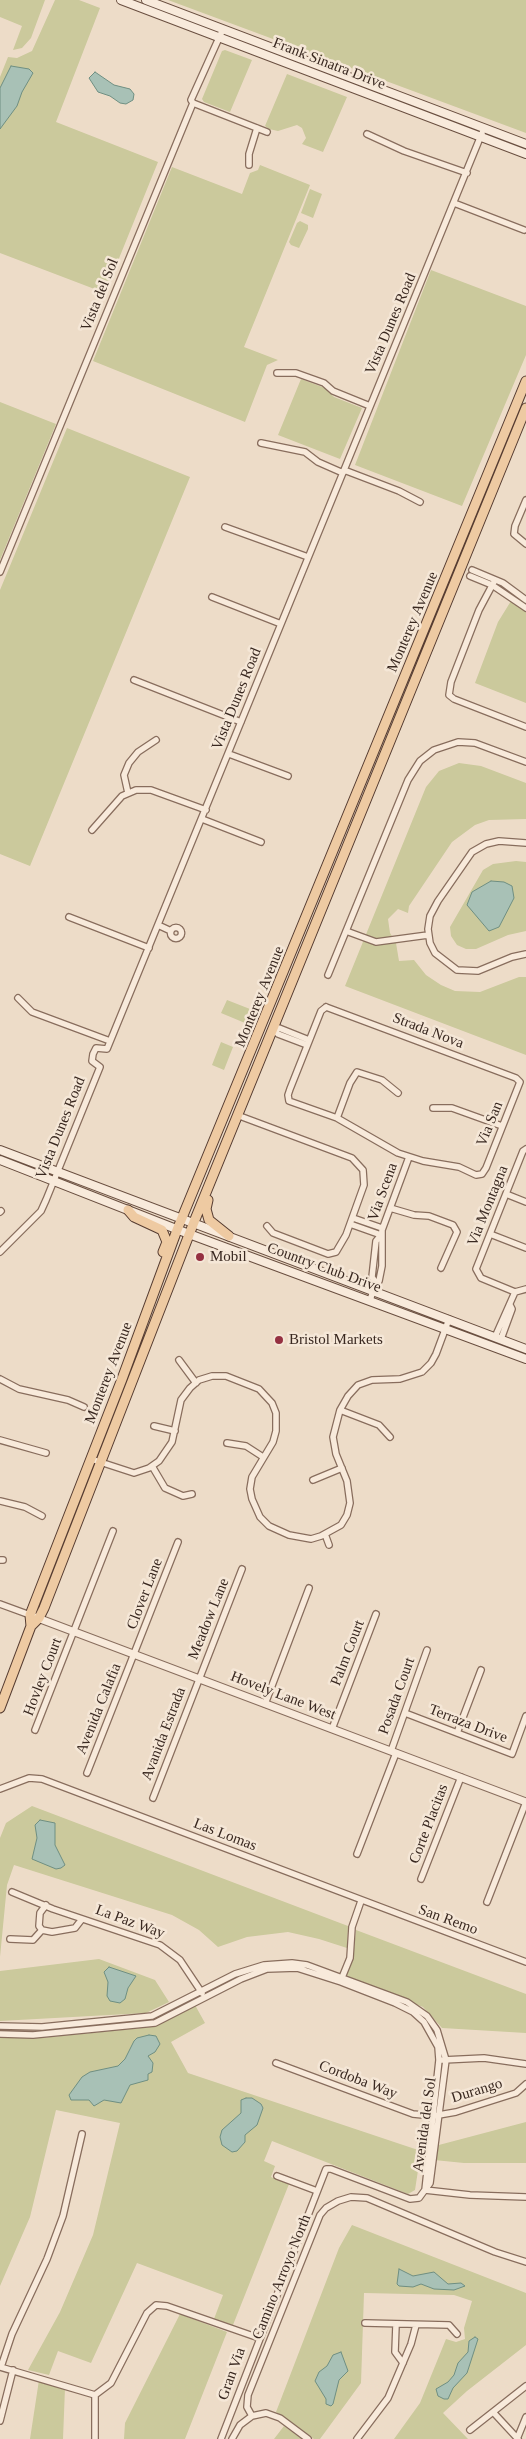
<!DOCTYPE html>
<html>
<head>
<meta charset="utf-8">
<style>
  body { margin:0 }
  canvas { display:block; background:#eddcc8 }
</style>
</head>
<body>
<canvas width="526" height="2439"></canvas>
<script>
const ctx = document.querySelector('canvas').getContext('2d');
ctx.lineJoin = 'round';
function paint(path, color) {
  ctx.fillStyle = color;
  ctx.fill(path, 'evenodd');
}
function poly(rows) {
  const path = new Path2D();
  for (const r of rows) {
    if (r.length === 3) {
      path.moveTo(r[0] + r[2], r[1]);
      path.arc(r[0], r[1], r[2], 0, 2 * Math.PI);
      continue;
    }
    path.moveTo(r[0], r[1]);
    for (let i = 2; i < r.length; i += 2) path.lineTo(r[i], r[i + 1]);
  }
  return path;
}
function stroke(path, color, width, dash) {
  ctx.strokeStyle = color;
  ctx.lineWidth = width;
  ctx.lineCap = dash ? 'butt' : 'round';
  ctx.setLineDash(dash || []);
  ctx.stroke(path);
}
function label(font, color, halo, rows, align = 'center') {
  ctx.font = font + ' "Times New Roman",serif';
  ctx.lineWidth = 5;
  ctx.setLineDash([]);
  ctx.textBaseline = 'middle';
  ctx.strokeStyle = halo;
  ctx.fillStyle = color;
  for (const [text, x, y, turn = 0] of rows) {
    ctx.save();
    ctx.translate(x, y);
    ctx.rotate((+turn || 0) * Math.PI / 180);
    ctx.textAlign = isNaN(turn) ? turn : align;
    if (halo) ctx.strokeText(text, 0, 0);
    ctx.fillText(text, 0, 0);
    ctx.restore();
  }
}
const green = poly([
  [0,0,45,0,31,38,22,48,13,50,22,26,0,17],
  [55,0,79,0,100,8,56,122,158,162,105,293,0,253,0,77,8,57,17,58,32,51],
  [168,0,526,0,526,133],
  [225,50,252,60,230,112,204,102,202,99,222,51],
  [287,74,347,97,323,152,302,144,306,138,302,128,297,125,278,131,269,129,265,126],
  [260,165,310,185,244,347,278,360,267,365,245,422,93,361,172,167,242,194,250,173,258,170],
  [310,189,322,194,313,218,301,213],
  [300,221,308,225,308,229,299,248,291,245,289,242,297,223],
  [431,270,526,306,526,355,462,506,355,465],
  [301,379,325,388,334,397,362,408,340,459,278,435],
  [0,402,56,424,0,560],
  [67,428,190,477,30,866,0,854,0,590],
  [511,601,526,612,526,703,475,683,498,622],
  [459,763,481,766,526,783,526,819,489,820,475,825,452,842,409,906,408,913,398,909,388,919,390,933,396,943,399,961,414,960,426,975,441,985,455,991,480,992,519,977,526,977,526,1055,345,986,426,787,439,771],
  [516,861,526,862,526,931,508,935,476,949,466,949,457,945,451,936,450,927,483,870,493,864],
  [227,1000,250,1009,245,1023,221,1013],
  [221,1042,233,1047,224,1070,212,1065],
  [32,1806,348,1926,347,1948,319,1939,288,1932,247,1937,218,1947,199,1930,172,1915,14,1865,7,1885,0,1957,0,1838,6,1823],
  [356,1930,526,1994,526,2033,442,2028,423,2007,346,1977,353,1958],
  [99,1959,155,1980,169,2002,146,2013,0,2021,0,1971],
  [195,2005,205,2023,171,2042,188,2073,421,2151,415,2190,408,2194,272,2141,264,2161,275,2166,271,2177,289,2184,233,2325,214,2319,223,2295,137,2263,91,2363,58,2351,49,2375,28,2370,60,2312,93,2235,120,2123,56,2110,30,2217,0,2286,0,2038,41,2038,150,2027],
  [526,2122,526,2163,464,2163,434,2160,435,2146],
  [352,2225,526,2293,526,2345,467,2391,443,2413,468,2439,394,2439,420,2403,446,2339,456,2342,465,2339,464,2328,472,2301,454,2295,364,2293,361,2383,320,2439,314,2439,276,2412,339,2248],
  [180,2314,227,2332,185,2439,124,2439,125,2423],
  [39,2380,65,2388,63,2439,30,2439],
  [284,2426,302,2439,274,2439]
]);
const water = poly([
  [11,66,29,69,33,73,22,92,17,106,0,129,0,88,11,66],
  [95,72,114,85,130,89,134,94,133,100,126,104,120,103,110,96,98,92,89,78,95,72],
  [491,881,504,882,512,886,514,898,499,927,489,931,467,905,472,892,491,881],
  [40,1820,55,1823,55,1845,65,1865,61,1868,56,1869,32,1859,37,1838,35,1825,40,1820],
  [109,1967,136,1976,128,1988,125,1999,120,2003,110,2001,107,1996,108,1982,104,1972,109,1967],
  [149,2035,156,2036,160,2044,155,2052,148,2056,153,2063,152,2072,148,2074,148,2080,130,2085,121,2103,104,2100,94,2106,89,2100,71,2100,69,2095,82,2077,90,2072,118,2066,125,2059,134,2041,137,2038,149,2035],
  [246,2098,252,2098,261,2104,263,2108,257,2125,245,2135,245,2142,237,2151,232,2152,222,2145,220,2137,222,2130,241,2113,241,2100,246,2098],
  [399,2269,413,2276,434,2272,448,2284,461,2283,465,2286,454,2290,434,2289,421,2284,413,2287,399,2286,397,2284,399,2269],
  [475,2337,478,2339,467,2373,453,2388,448,2399,444,2399,438,2396,436,2389,448,2382,454,2375,458,2363,468,2352,469,2341,475,2337],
  [341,2352,348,2371,339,2380,333,2404,331,2406,326,2404,326,2399,315,2381,319,2372,327,2366,333,2355,341,2352]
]);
const minor = poly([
  [193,103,267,132],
  [367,134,404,151,467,173],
  [249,165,249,154,257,128],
  [454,203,524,230],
  [277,373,296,373,324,383,333,391,370,406],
  [261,443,305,452,318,462,343,473],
  [344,470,399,491,420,502],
  [526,500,515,526,514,534,526,544],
  [225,527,308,557],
  [472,570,503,583,526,600],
  [0,572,193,103,191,100,223,29],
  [470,576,492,585,526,608],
  [495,580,479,610,451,682,449,695,454,699,526,727],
  [212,597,281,624],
  [134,680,241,722],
  [229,754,288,776],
  [128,793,124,775,129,763,138,752,156,740],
  [202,819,261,842],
  [92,830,122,796,136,790,151,790,206,810],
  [526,843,499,841,486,844,472,852,438,901,430,916,428,929,430,943,435,953,457,970,478,971,512,957,526,954],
  [69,917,149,948],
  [158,925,171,931],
  [176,933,5.5],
  [346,931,376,942,428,935],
  [328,975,408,780,420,761,434,750,458,742,475,743,526,762],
  [18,998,32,1012,110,1041],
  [326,1007,516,1078,520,1082,486,1168,482,1174,476,1175,459,1167,423,1161,398,1153,337,1118,289,1101,288,1095,290,1089,321,1011,326,1007],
  [273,1029,279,1028,309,1040],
  [273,1029,278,1034,307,1045],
  [433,1108,452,1108,502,1126],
  [237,1115,352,1158,363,1170,364,1185,346,1235,336,1252,328,1254,273,1233,267,1226],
  [337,1118,350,1083,357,1072,382,1080,398,1093],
  [526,1149,523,1151,476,1269,481,1278,515,1292,526,1289],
  [506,1194,526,1202],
  [390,1208,414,1215,429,1216,453,1225,457,1232,441,1268],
  [0,1212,1,1211],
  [353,1218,382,1228],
  [350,1224,381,1235],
  [490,1234,526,1248],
  [0,1252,41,1211,46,1200,100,1067,92,1061,93,1054,96,1048,107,1049,482,133],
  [376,1283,372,1277,376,1241,381,1235],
  [370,1300,376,1283,379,1281,382,1266,382,1230,409,1157],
  [495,1337,515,1292],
  [501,1339,512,1309,510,1305],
  [179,1360,196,1383],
  [0,1379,19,1389,68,1400,84,1407],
  [340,1410,379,1425,390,1437],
  [154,1426,175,1431],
  [0,1440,46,1453],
  [227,1443,246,1446,263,1457],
  [91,1459,134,1473,149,1468,159,1461,172,1442,181,1400,190,1388,199,1380,212,1376,226,1376,259,1389,272,1403,276,1413,276,1431,273,1442,252,1477,250,1489,252,1499,260,1517,269,1526,289,1535,311,1539,321,1536,341,1525,347,1515,350,1503,347,1481,336,1454,333,1437,340,1410,348,1396,358,1385,372,1380,400,1379,422,1372,431,1363,436,1354,449,1319],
  [152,1466,165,1488,183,1496,192,1494],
  [313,1480,342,1468],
  [0,1501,25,1507,42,1516],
  [325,1534,329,1545],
  [0,1560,3,1560],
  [0,1604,30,1615],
  [265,1704,309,1588],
  [405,1713,512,1754,526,1716],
  [332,1729,376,1614],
  [35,1730,113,1531],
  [457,1733,481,1670],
  [391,1751,427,1650],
  [87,1773,178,1542],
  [0,1789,29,1778,42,1779,526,1962],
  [153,1798,242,1569],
  [357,1854,396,1753],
  [421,1879,461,1777],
  [12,1892,53,1909,160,1945,180,1960,202,1993],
  [487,1902,526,1802],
  [42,1930,52,1932,75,1928,82,1919],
  [10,1939,33,1940,42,1930,39,1926,40,1913,46,1905],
  [341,1980,350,1958,352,1927,361,1901],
  [0,2026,42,2027,152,2016,235,1974,264,1965,292,1963,307,1965,407,2002,427,2016,437,2030,446,2060,430,2183,419,2198,410,2199,331,2169,326,2169,221,2439],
  [0,2034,33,2035,155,2023,241,1979,267,1969,297,1968,341,1982,395,2003,413,2012,424,2022,438,2047,439,2060,425,2190],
  [443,2060,484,2058,526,2064],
  [276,2063,413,2114,433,2116,456,2112,516,2093,526,2084],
  [277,2176,317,2191],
  [425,2190,470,2195,526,2197],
  [365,2323,449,2325,457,2334],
  [396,2325,395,2352,403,2363],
  [0,2367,95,2395,111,2383,147,2313,156,2305,167,2306,259,2338],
  [1,2367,12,2334,47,2259,63,2216,82,2134],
  [95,2395,95,2439],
  [493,2412,518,2439],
  [252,2416,247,2407,248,2395,320,2215,326,2208,338,2201,351,2197,367,2198,495,2252,526,2262],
  [0,2421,13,2370],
  [470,2430,526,2386],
  [232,2439,240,2425,252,2416,266,2413,280,2418,308,2439],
  [357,2439,388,2398,411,2344,416,2325],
  [517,2439,526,2417]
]);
const tertiary = poly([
  [35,1617,526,1802]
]);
const secondary = poly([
  [121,0,526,154],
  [146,0,526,144],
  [0,1150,526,1349],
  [0,1160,189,1234,526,1359]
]);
const primary = poly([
  [208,1200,206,1209,209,1220,229,1236],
  [128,1210,134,1217,162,1230,167,1242,163,1252],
  [31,1626,30,1615,122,1379,177,1230,526,381],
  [0,1708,31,1626,39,1618,44,1608,194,1222,526,408]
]);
const markers = [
  [200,1257,5,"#953041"],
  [279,1340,5,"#953041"]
];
const streetNames = [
  ["Frank Sinatra Drive",329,64,21],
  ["Vista del Sol",100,295,-68],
  ["Vista Dunes Road",391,324,-67],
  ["Monterey Avenue",413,622,-67],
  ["Vista Dunes Road",237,699,-68],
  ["Monterey Avenue",260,997,-68],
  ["Strada Nova",428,1031,21],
  ["Via San",490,1124,-68],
  ["Vista Dunes Road",61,1128,-68],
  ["Via Scena",383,1192,-70],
  ["Via Montagna",488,1206,-68],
  ["Country Club Drive",324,1268,20],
  ["Monterey Avenue",109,1373,-69],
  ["Clover Lane",145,1594,-69],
  ["Meadow Lane",209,1619,-68],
  ["Palm Court",348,1653,-69],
  ["Hovley Court",43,1677,-69],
  ["Hovely Lane West",283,1696,21],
  ["Posada Court",397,1696,-70],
  ["Avenida Calafia",99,1709,-68],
  ["Terraza Drive",468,1724,21],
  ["Avanida Estrada",164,1734,-69],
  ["Corte Placitas",429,1824,-69],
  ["Las Lomas",225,1835,21],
  ["San Remo",448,1920,20],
  ["La Paz Way",130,1922,20],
  ["Cordoba Way",358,2080,21],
  ["Durango",477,2091,-17],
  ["Avenida del Sol",425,2125,-82],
  ["Camino Arroyo North",282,2277,-68],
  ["Gran Via",232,2374,-70]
];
const poiNames = [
  ["Mobil",210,1257],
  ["Bristol Markets",289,1340]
];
paint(green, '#cbc99c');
paint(water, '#a8c1b6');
stroke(water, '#6f8f82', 1);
stroke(minor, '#886d5d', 8);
stroke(tertiary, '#886d5d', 9);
stroke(secondary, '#6a4f40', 10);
stroke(primary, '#563c31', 11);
stroke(minor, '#f8eadb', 5.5);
stroke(tertiary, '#f8eadb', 7);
stroke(secondary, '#f8eadb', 8);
stroke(primary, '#eecaa2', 9);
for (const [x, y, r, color] of markers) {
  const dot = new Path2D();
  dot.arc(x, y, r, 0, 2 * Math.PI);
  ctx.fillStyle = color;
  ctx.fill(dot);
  stroke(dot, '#f5e7d7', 2);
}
label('15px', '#392820', '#f5e7d7', streetNames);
label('15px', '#392820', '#f5e7d7', poiNames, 'left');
</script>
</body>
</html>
